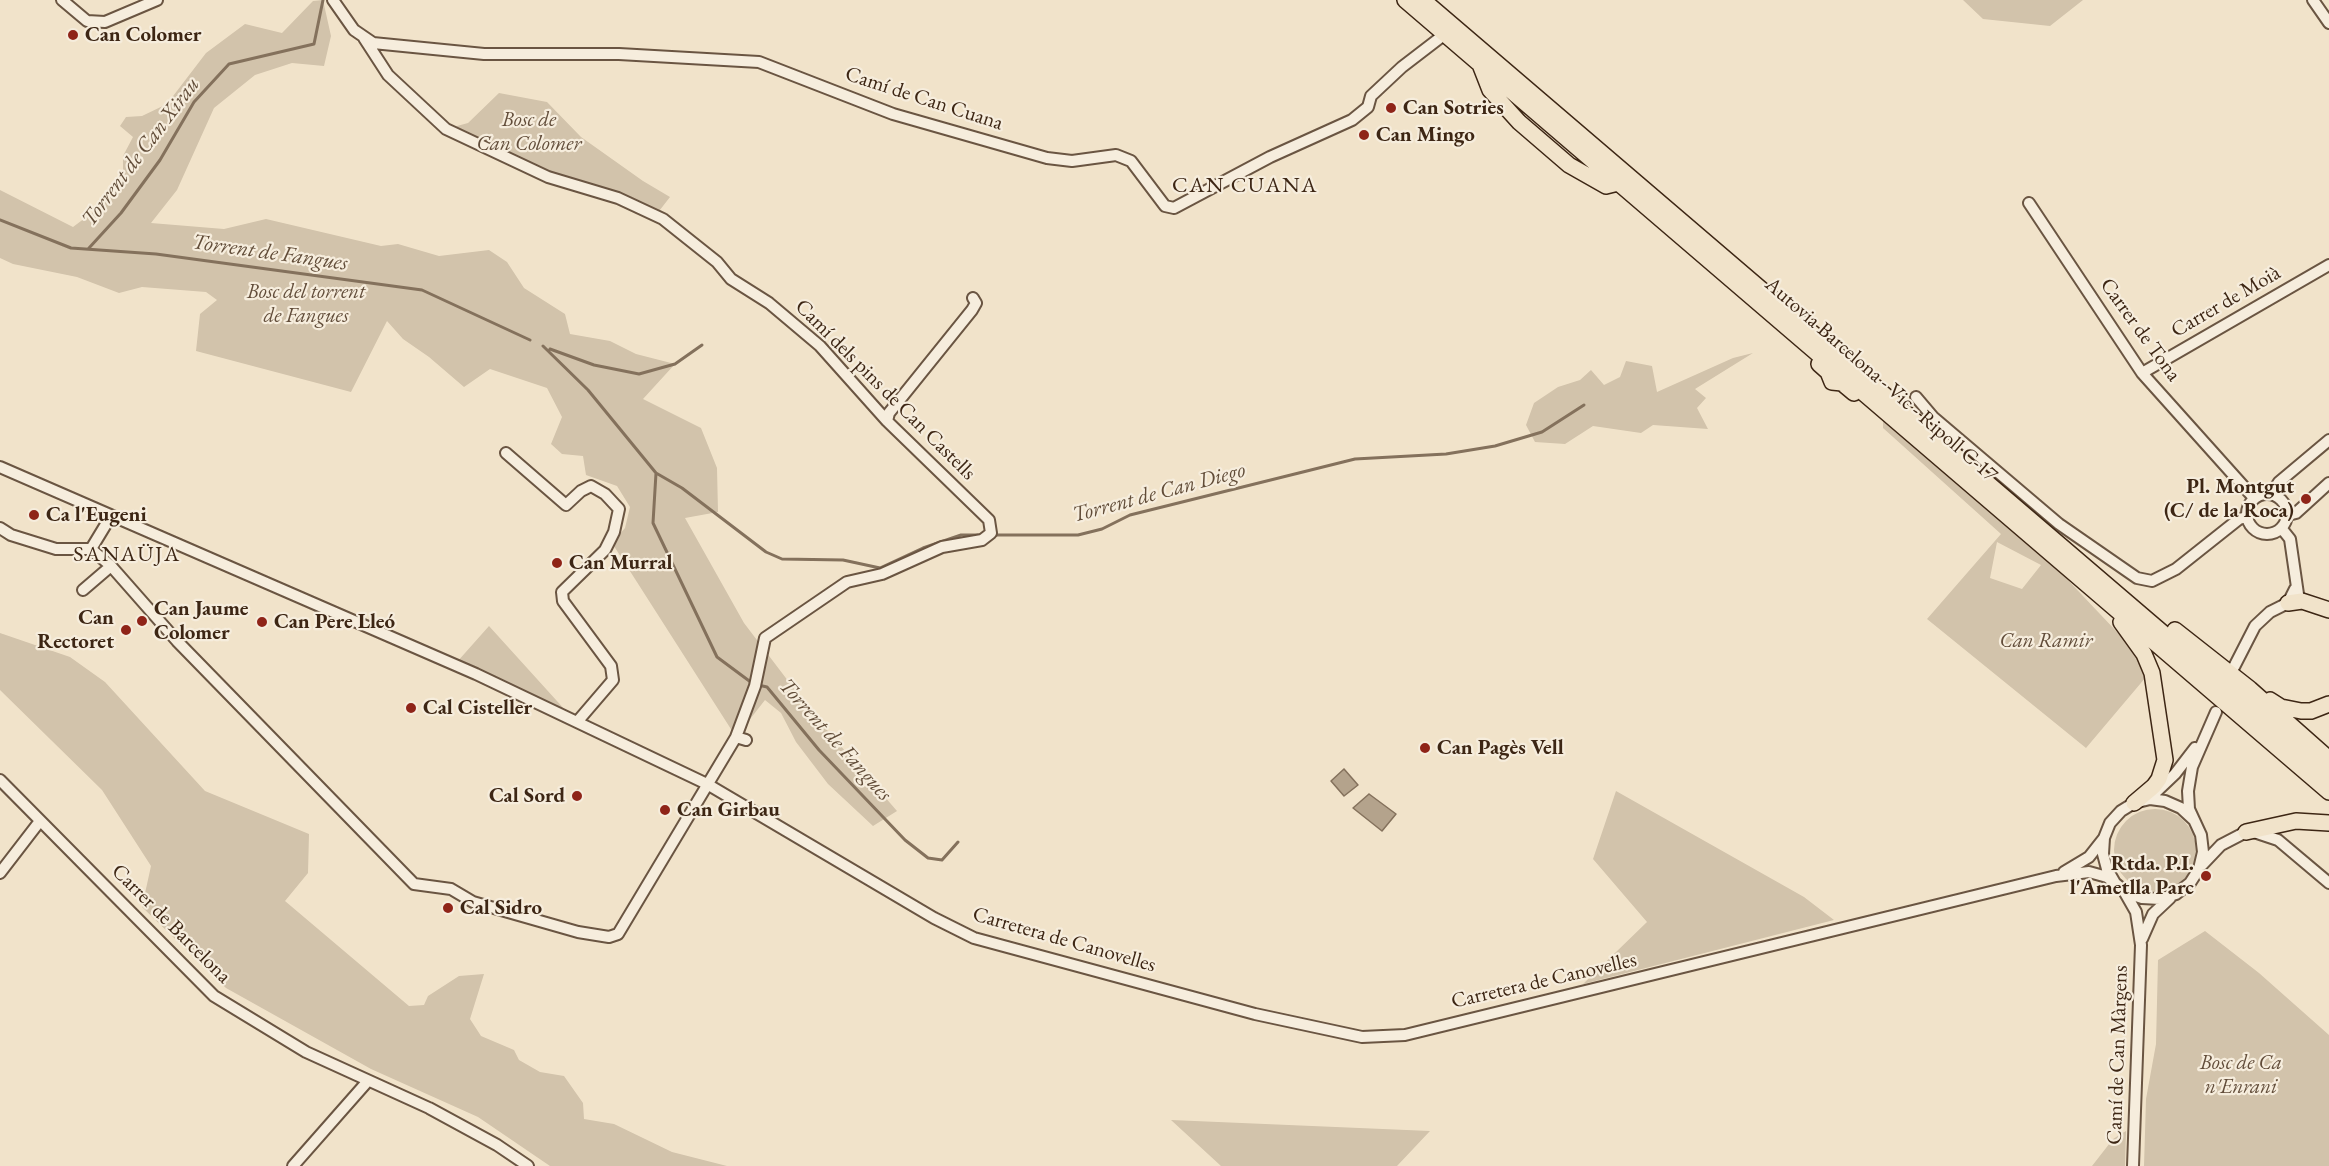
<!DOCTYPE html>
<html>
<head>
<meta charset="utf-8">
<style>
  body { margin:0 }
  canvas { display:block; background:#f1e3ca }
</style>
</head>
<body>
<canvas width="2329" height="1166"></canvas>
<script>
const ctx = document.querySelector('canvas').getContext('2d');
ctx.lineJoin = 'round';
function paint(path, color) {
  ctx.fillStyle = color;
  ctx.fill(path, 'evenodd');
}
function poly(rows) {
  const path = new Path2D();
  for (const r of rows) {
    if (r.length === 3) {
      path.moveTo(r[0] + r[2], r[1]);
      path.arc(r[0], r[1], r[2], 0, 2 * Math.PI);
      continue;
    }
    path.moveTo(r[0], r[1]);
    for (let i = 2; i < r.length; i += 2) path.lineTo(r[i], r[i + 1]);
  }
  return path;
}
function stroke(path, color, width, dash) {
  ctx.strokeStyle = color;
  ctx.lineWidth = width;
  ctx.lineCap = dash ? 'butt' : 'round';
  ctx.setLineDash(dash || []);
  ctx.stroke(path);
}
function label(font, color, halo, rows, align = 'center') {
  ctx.font = font + ' "EB Garamond",serif';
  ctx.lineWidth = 4.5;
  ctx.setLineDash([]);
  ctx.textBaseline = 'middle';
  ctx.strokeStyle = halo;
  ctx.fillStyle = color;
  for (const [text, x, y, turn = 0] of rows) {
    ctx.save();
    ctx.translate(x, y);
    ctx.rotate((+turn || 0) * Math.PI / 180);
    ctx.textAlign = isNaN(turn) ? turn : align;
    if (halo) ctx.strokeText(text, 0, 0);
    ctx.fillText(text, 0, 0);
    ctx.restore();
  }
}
const green = poly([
  [323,0,331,36,324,66,292,63,255,75,214,108,177,190,151,223,224,229,266,219,381,246,398,244,439,256,489,250,507,262,524,288,565,314,570,334,610,341,636,354,675,364,643,399,701,428,717,468,718,512,685,518,744,623,814,715,897,811,873,826,828,784,796,742,781,713,765,700,736,737,612,543,625,528,630,507,617,486,586,475,583,456,562,454,551,444,562,417,547,388,490,369,464,387,429,357,403,339,387,321,351,392,196,351,200,314,217,300,206,292,142,287,119,293,77,277,13,264,0,258,0,190,73,227,101,206,123,175,123,156,133,137,120,126,126,117,142,116,167,104,206,53,245,24,282,33,313,1],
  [1963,0,2083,0,2050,26,1983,19],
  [499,93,547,102,581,137,643,181,670,197,656,215,548,177,446,129,468,123],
  [1753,353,1695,389,1706,398,1697,408,1708,429,1653,425,1641,433,1593,426,1565,444,1535,442,1526,425,1534,403,1558,387,1580,380,1591,370,1604,385,1620,377,1626,361,1652,366,1657,392,1733,358],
  [1883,417,2047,558,2135,651,2146,677,2086,748,1927,619,2001,534,1883,428],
  [1997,542,2041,565,2022,589,1990,578],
  [489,626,566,711,457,662],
  [0,633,70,657,105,682,205,791,309,834,308,873,285,901,409,1006,424,1005,428,996,459,976,484,974,470,1019,481,1036,514,1050,519,1060,540,1072,564,1076,583,1103,584,1119,614,1124,672,1152,727,1166,550,1166,478,1117,371,1069,226,988,142,907,151,866,102,790,0,690],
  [1616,791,1804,897,1834,920,1583,984,1647,922,1593,859],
  [2155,850,41],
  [2205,931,2259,973,2329,1035,2329,1166,2144,1166,2146,1099,2156,1044,2158,960],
  [1171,1120,1430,1131,1397,1166,1221,1166],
  [2126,1131,2125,1166,2092,1166,2113,1139]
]);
const water = poly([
  [1344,769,1358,785,1344,796,1331,781,1344,769],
  [1369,794,1396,814,1382,831,1353,808,1369,794]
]);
const stream = poly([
  [0,220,71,248,156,254,422,290,530,340],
  [89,248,121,213,160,160,194,102,229,64,314,44,323,0],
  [543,346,588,390,656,473,653,523,717,657,752,683],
  [550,349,594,365,639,374,675,364,702,345],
  [656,473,682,488,766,552,782,559,843,560,880,568,923,548,961,535,983,535],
  [993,535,1078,535,1102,529,1130,515,1355,459,1446,454,1495,446,1542,432,1584,405],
  [758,685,767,687,819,750,905,840,928,858,942,860,958,842]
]);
const minor = poly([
  [62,0,87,21,105,22,157,0],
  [333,0,354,30,373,43,484,54,619,54,759,62,893,114,1047,158,1072,161,1116,155,1131,161,1165,206,1174,208,1270,157,1352,120,1368,107,1371,96,1402,67,1445,34],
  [2313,0,2329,23],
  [364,38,388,75,446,129,548,177,618,198,663,219,717,262,731,279,769,303,820,346,887,421,989,520,991,533,982,540,942,547,882,574,847,582,765,638,755,686,736,737],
  [2029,203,2142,373,2254,498],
  [2142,373,2329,265],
  [1916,397,1933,417,2059,524,2137,578,2152,581,2176,569,2239,519,2247,517],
  [887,421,889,413,972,310,976,303,973,298],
  [506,453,566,505,581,491,591,486,605,494,619,509,614,532,605,550,562,592,563,601,611,666,613,680,577,722],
  [0,467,476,674,707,784,934,918,974,938,1255,1014,1362,1037,1405,1035,2056,876,2089,872,2107,877,2115,883],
  [2272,493,2279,482,2329,440],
  [2267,514,20],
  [2288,515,2296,513,2329,483],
  [111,516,91,549,111,566,177,641,414,884,451,889,473,902,578,932,609,937,618,934,736,737,746,740],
  [0,528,11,535,56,549,91,549],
  [2282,529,2290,539,2298,594],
  [83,590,111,566],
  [2234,667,2255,626,2270,612,2288,603,2295,589],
  [0,780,214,996,306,1052,429,1108,497,1145,528,1166],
  [2154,794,2175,774,2195,748],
  [2194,820,2181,808,2165,801,2150,799,2134,803,2121,811,2110,823,2104,838,2103,854,2107,869,2115,883,2127,893,2142,898,2160,899,2176,894,2190,883,2199,869,2203,852,2201,835,2189,809,2188,791,2192,767,2216,712],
  [2202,865,2221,845,2246,832,2254,832,2278,840,2329,883],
  [2064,872,2089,857,2104,838],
  [0,873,40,821],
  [2124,891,2136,912,2141,945,2133,1166],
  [2142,939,2153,914,2170,898],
  [293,1166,367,1082]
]);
const highway = poly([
  [1405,0,2329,792],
  [1423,0,2329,775],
  [1481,67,1490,90,1519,122,1569,165,1606,186,1618,183],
  [1819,364,1828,372,1832,382,1842,383,1854,393],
  [2288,603,2302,601,2329,610],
  [2121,622,2144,654,2152,673,2165,760,2159,779,2154,786,2134,803],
  [2175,630,2250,689,2329,759],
  [2270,700,2281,707,2301,711,2311,711,2329,704],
  [2246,832,2296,821,2329,823]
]);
const markers = [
  [73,35,6,"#8f2418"],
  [1391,108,6,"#8f2418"],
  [1364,135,6,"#8f2418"],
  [2306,499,6,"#8f2418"],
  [34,515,6,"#8f2418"],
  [557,563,6,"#8f2418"],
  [142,621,6,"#8f2418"],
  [262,622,6,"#8f2418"],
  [126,630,6,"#8f2418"],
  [411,708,6,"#8f2418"],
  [1425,748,6,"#8f2418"],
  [577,796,6,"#8f2418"],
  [665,810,6,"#8f2418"],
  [2206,876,6,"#8f2418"],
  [448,908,6,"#8f2418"]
];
const poiNames = [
  ["Can Colomer",85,35],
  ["Can Sotries",1403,108],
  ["Can Mingo",1376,135],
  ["Pl. Montgut",2294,487,"right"],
  ["(C/ de la Roca)",2294,511,"right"],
  ["Ca l'Eugeni",46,515],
  ["Can Murral",569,563],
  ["Can Jaume",154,609],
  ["Colomer",154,633],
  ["Can",114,618,"right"],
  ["Rectoret",114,642,"right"],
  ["Can Pere Lleó",274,622],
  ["Cal Cisteller",423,708],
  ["Can Pagès Vell",1437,748],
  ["Cal Sord",565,796,"right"],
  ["Can Girbau",677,810],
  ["Rtda. P.I.",2194,864,"right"],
  ["l'Ametlla Parc",2194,888,"right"],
  ["Cal Sidro",460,908]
];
const streetNames = [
  ["Camí de Can Cuana",924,99,18],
  ["Carrer de Moià",2226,302,-30],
  ["Carrer de Tona",2140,330,54],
  ["Autovia Barcelona - Vic - Ripoll C-17",1881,380,41],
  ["Camí dels pins de Can Castells",885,390,45],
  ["Carrer de Barcelona",171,924,45],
  ["Carretera de Canovelles",1064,940,16],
  ["Carretera de Canovelles",1544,981,-13],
  ["Camí de Can Màrgens",2118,1055,-88]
];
const parkNames = [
  ["Bosc de",529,120],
  ["Can Colomer",529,144],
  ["Bosc del torrent",306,292],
  ["de Fangues",306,316],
  ["Can Ramir",2046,641],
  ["Bosc de Ca",2241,1063],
  ["n'Enrani",2241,1087]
];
const waterNames = [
  ["Torrent de Can Xirau",141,152,-53],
  ["Torrent de Fangues",270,253,8],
  ["Torrent de Can Diego",1159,493,-15],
  ["Torrent de Fangues",835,740,48]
];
const neighbourhoodNames = [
  ["CAN CUANA",1245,186],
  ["SANAÜJA",127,555]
];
paint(green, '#d2c3ab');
paint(water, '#b4a38c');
stroke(water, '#84715c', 1.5);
stroke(stream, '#84715c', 3);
stroke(minor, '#6a5542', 14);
stroke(highway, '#3d2614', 18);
stroke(minor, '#f6eddd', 10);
stroke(highway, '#f1e3ca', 15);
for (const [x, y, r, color] of markers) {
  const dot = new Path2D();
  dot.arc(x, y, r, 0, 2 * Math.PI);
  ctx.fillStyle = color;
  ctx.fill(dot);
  stroke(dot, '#f6eddd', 2);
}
label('bold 21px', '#3d2614', '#f6eddd', poiNames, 'left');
label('21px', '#3d2614', '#f6eddd', streetNames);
label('italic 21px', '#624d3a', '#f6eddd', parkNames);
label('italic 22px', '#614c38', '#f6eddd', waterNames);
ctx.letterSpacing = '1.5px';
label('22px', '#3d2614', '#f6eddd', neighbourhoodNames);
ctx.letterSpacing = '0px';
</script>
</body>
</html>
